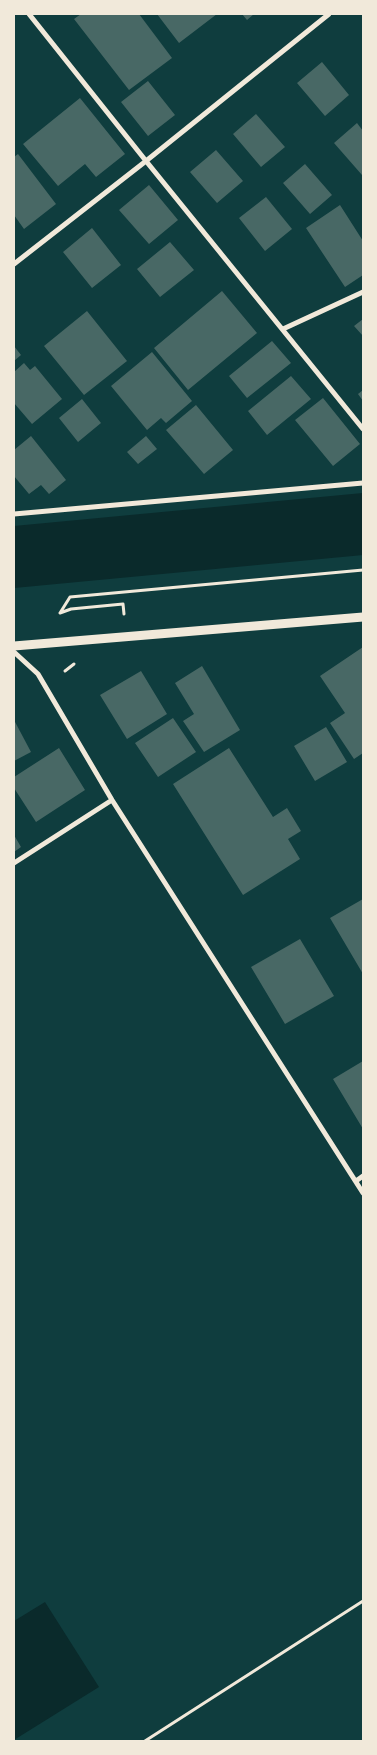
<!DOCTYPE html>
<html>
<head>
<meta charset="utf-8">
<style>
  body { margin:0 }
  #map { position:relative; width:377px; height:1755px; overflow:hidden; background:#0f3d3e; font-family:"Work Sans",sans-serif }
  canvas { display:block }
  .frame { position:absolute; inset:0; border:15px solid #f1e9da; pointer-events:none }
</style>
</head>
<body>
<div id="map">
<canvas width="377" height="1755"></canvas>
<div class="frame"></div>
</div>
<script>
const ctx = document.querySelector('canvas').getContext('2d');
ctx.lineJoin = 'round';
function paint(path, color) {
  ctx.fillStyle = color;
  ctx.fill(path, 'evenodd');
}
function poly(rows) {
  const path = new Path2D();
  for (const r of rows) {
    path.moveTo(r[0], r[1]);
    for (let i = 2; i < r.length; i += 2) path.lineTo(r[i], r[i + 1]);
  }
  return path;
}
function stroke(path, color, width, dash) {
  ctx.strokeStyle = color;
  ctx.lineWidth = width;
  ctx.lineCap = dash ? 'butt' : 'round';
  ctx.setLineDash(dash || []);
  ctx.stroke(path);
}
const water = poly([
  [45,1602,99,1687,14,1740,14,1621]
]);
const river = poly([
  [14,557,363,524]
]);
const building = poly([
  [81,14,139,14,172,58,129,90,74,19],
  [157,14,217,14,179,43],
  [242,14,254,14,247,20],
  [322,62,349,95,325,116,297,83],
  [148,81,175,115,148,136,121,102],
  [80,98,125,154,96,177,85,164,58,186,23,144],
  [256,114,285,147,261,167,233,134],
  [357,123,363,131,362,175,334,143],
  [216,150,243,181,217,203,190,172],
  [18,154,56,204,24,229,14,215,14,157],
  [305,164,332,195,310,214,283,183],
  [149,185,178,220,149,244,119,210],
  [266,197,292,229,265,251,239,218],
  [340,205,363,241,363,275,345,287,306,228],
  [92,228,121,265,92,288,63,252],
  [170,242,194,270,160,297,137,269],
  [222,291,257,333,188,390,154,348],
  [87,311,127,361,84,395,44,346],
  [363,319,363,336,354,326],
  [272,341,291,363,247,398,229,376],
  [14,346,21,355,14,361],
  [152,352,192,401,166,423,161,418,147,430,111,386],
  [24,363,30,370,35,366,62,399,32,424,14,403,14,372],
  [291,376,311,399,267,435,248,411],
  [363,390,363,401,358,394],
  [323,398,360,444,333,466,295,420],
  [82,399,101,423,78,442,59,418],
  [196,405,233,450,204,474,166,430],
  [31,436,66,480,49,494,41,485,29,494,14,476,14,450],
  [146,436,157,449,138,464,127,452],
  [363,647,363,753,354,759,330,723,345,713,320,676],
  [202,666,240,730,204,752,183,721,194,714,175,683],
  [141,671,167,714,127,739,100,695],
  [173,718,196,752,158,777,135,743],
  [14,720,31,752,14,761],
  [326,727,347,762,315,781,294,746],
  [59,748,85,790,36,822,14,788,14,777],
  [229,748,273,817,287,808,301,831,288,839,300,859,243,895,173,784],
  [14,835,21,847,14,852],
  [363,899,363,974,330,918],
  [300,939,334,996,285,1024,251,967],
  [363,1061,363,1129,333,1079]
]);
const path = poly([
  [60,613,70,597,363,570],
  [60,613,71,609,123,604,124,614],
  [65,671,74,664],
  [145,1741,363,1601]
]);
const minor = poly([
  [29,14,146,161,363,429],
  [14,264,146,161,329,14],
  [283,329,363,292],
  [14,514,363,483],
  [14,652,38,674,112,800,363,1193],
  [14,863,112,800],
  [356,1181,363,1176]
]);
const tertiary = poly([
  [14,646,363,617]
]);
paint(water, '#0a2a2b');
stroke(river, '#0a2a2b', 62);
paint(building, '#486865');
stroke(path, '#f1e9da', 3);
stroke(minor, '#f1e9da', 5);
stroke(tertiary, '#f1e9da', 9);
</script>
</body>
</html>
